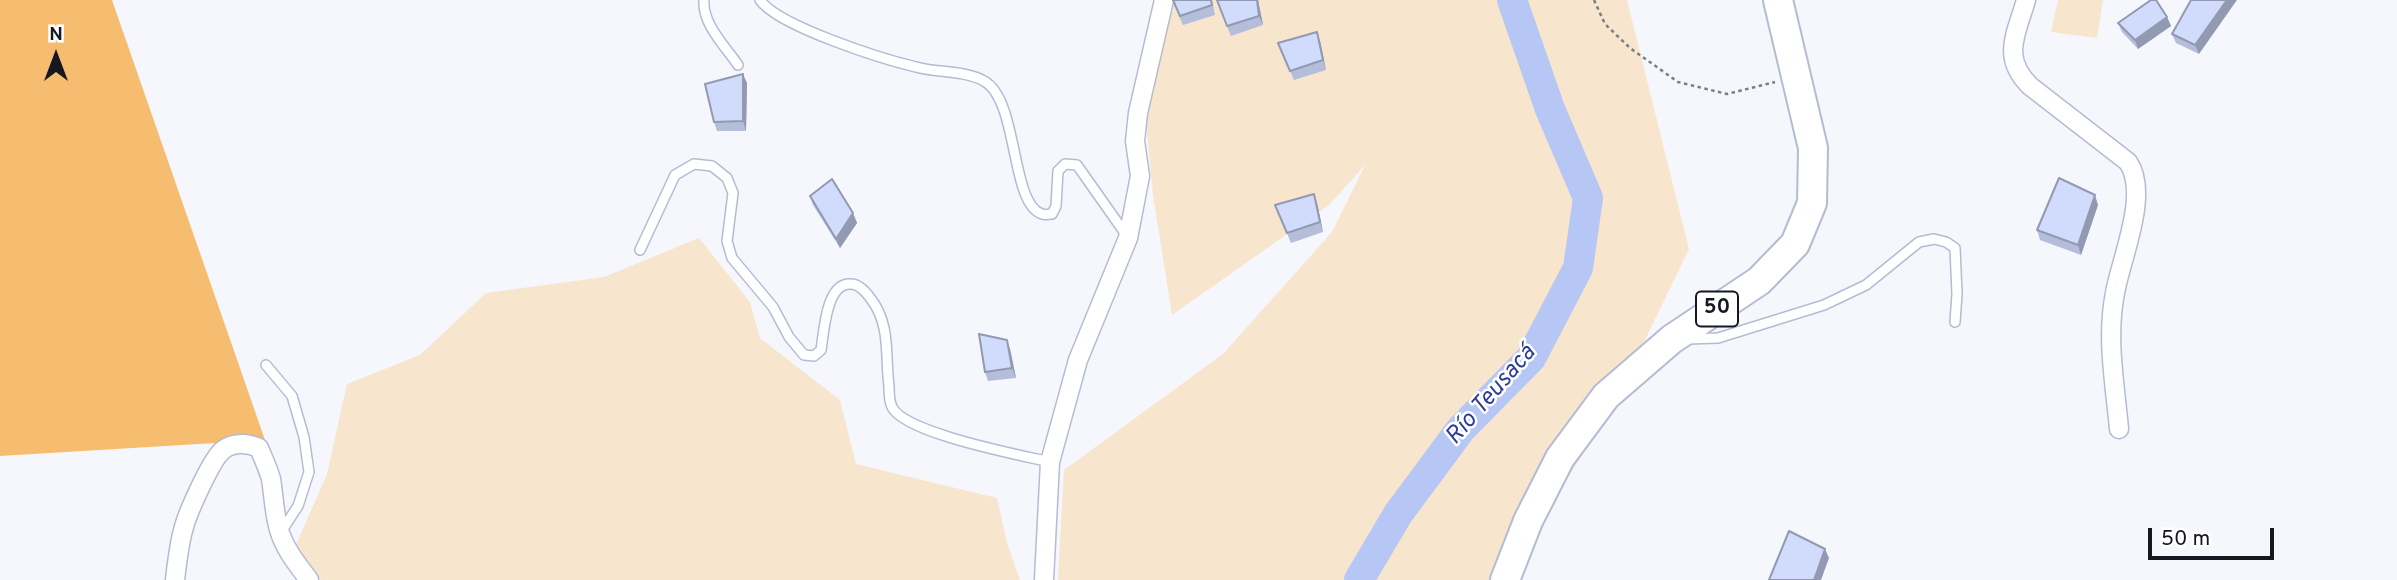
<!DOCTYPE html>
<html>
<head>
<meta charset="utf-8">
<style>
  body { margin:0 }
  #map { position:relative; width:2397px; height:580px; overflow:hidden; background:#f5f7fc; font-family:Overpass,sans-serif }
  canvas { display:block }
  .north { position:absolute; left:21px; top:21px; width:70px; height:70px; -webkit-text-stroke:5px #fff; paint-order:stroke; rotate:0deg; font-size:19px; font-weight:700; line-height:28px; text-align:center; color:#151820 }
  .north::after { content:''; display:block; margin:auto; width:24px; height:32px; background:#151820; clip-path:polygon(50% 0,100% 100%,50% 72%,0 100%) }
  .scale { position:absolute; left:2148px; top:528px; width:126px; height:32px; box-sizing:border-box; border:4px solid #151820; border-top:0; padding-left:9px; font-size:21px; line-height:24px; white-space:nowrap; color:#151820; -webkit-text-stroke:5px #fff; paint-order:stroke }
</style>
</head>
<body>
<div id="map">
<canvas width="2397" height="580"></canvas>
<div class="north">N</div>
<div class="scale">50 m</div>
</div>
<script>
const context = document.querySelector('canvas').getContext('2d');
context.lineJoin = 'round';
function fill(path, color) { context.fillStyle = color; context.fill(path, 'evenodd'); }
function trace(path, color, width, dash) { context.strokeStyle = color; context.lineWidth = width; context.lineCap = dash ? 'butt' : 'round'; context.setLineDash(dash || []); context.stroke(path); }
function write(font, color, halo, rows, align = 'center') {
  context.font = font + ' Overpass,sans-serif'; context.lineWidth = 5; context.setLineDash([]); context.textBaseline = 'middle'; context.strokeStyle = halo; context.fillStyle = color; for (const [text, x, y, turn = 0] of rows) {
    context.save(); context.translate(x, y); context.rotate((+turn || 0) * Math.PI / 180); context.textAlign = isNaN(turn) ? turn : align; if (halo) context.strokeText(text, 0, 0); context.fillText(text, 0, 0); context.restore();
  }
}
const green = new Path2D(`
  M1175 0H1627L1689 249 1613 406 1503 580H1058L1064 470 1223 354 1332 232 1365 165 1330 204 1172 315 1153 195 1143 90Z
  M2058 0H2103L2097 38 2051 32Z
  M699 238 750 302 760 338 840 400 856 464 997 498 1007 543 1020 580H321L291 556 327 474 347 384 420 355 486 293 604 277Z`);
const forest = new Path2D(`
  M0 0H112L265 440 0 456Z`);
const river = new Path2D(`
  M1359 580 1398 514 1461 429 1531 358 1578 268 1588 198 1550 109 1512 0`);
const path = new Path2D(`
  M1594 0 1605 24 1630 48 1678 82 1727 94 1775 82`);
const lane = new Path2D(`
  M704 0C702 24 725 46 738 65
  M760 0C778 26 882 59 916 67 937 73 964 70 984 81 1019 100 1010 204 1042 214 1045 215 1049 214 1052 214L1056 206 1058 171 1065 164 1077 165 1127 236
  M640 250 675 175 694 164 712 166 727 178 733 193 727 241 732 258 773 307 789 337 804 355 814 356 821 350C824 332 826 282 851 284 859 284 866 292 871 299 891 325 885 356 889 386 889 392 889 401 892 407 904 433 1020 455 1050 462
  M1687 339 1718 338 1824 305 1866 285 1919 242 1934 239 1946 242 1955 248 1957 294 1955 322
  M266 365 292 396 304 437 309 472 298 506 281 532`);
const street = new Path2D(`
  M2026 0C2016 35 2001 57 2030 86L2128 162C2150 194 2121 258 2115 293 2106 338 2115 384 2119 429
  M175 580C177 563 179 543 184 527 188 512 212 458 223 450 233 442 248 443 259 448 263 458 268 468 271 479 274 497 274 515 280 533 286 551 298 565 309 580
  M1044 580 1050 462 1078 360 1128 238 1140 176 1135 141 1138 113 1164 0`);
const primary = new Path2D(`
  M1505 580 1528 521 1560 458 1606 396 1672 339 1759 281 1795 244 1812 203 1813 148 1778 0`);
const wall = new Path2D(`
  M1172 0H1212L1215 15 1183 25Z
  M1216 0H1258L1263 25 1231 36Z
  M2191 0 2199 54 2176 43 2172 34Z
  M2167 17 2171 26 2138 49 2122 32 2118 23Z
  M1320 41 1326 70 1294 80 1282 52Z
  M747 83 746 131H717L714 122Z
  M810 196 853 213 857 223 840 248 813 205Z
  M1317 203 1323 232 1291 243 1279 214Z
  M2098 205 2081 255 2040 240 2037 230Z
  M1010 349 1016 378 988 381 985 372Z`);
const shadedWall = new Path2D(`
  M1257 0H1258L1263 25 1259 16Z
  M2227 0H2237L2199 54 2195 45Z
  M2167 17 2171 26 2138 49 2135 40Z
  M1317 32 1320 41 1326 70 1323 60Z
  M743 74 747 83 746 131 743 121Z
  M1314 194 1317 203 1323 232 1320 222Z
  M2095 195 2098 205 2081 255 2078 245Z
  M853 213 857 223 840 248 836 239Z
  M1007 340 1010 349 1016 378 1012 368Z
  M1825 549 1829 558 1821 580H1814Z`);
const building = new Path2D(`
  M1173 0H1211L1212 5 1180 16Z
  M1217 0H1257L1259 16 1227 26Z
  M2151 0H2156L2167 17 2135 40 2118 23Z
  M2191 0H2227L2195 45 2172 34Z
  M1317 32 1323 60 1290 71 1278 43Z
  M743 74V121L714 122 705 84Z
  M2059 178 2095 195 2078 245 2037 230Z
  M832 179 853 213 836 239 810 196Z
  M1314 194 1320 222 1287 233 1275 205Z
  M979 334 1007 340 1012 368 985 372Z
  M1789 531 1825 549 1814 580H1769Z`);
const shields = [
  [1717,309,42]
];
const shieldNames = [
  ["50",1717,309]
];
const waterNames = [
  ["Río Teusacá",1492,396,-49]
];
fill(green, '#f8e5cd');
fill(forest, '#f6bd70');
trace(river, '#b6c6f5', 30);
trace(lane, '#b4bcd4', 12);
trace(street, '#b4bcd4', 21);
trace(primary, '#b4bcd4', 32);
trace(path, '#7b7e84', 2.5, [3.5, 3.5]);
trace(lane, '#fff', 9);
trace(street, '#fff', 18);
trace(primary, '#fff', 28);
fill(wall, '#b4bdda');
fill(shadedWall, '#929ab1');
fill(building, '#d1dcfd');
trace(building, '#929ab1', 2);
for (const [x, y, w] of shields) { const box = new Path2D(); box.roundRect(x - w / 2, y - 17.5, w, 35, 5); context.fillStyle = '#fff'; context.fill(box); trace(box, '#151820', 2); }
write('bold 21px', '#151820', null, shieldNames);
write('italic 24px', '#2c3e96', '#fff', waterNames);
</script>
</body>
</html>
